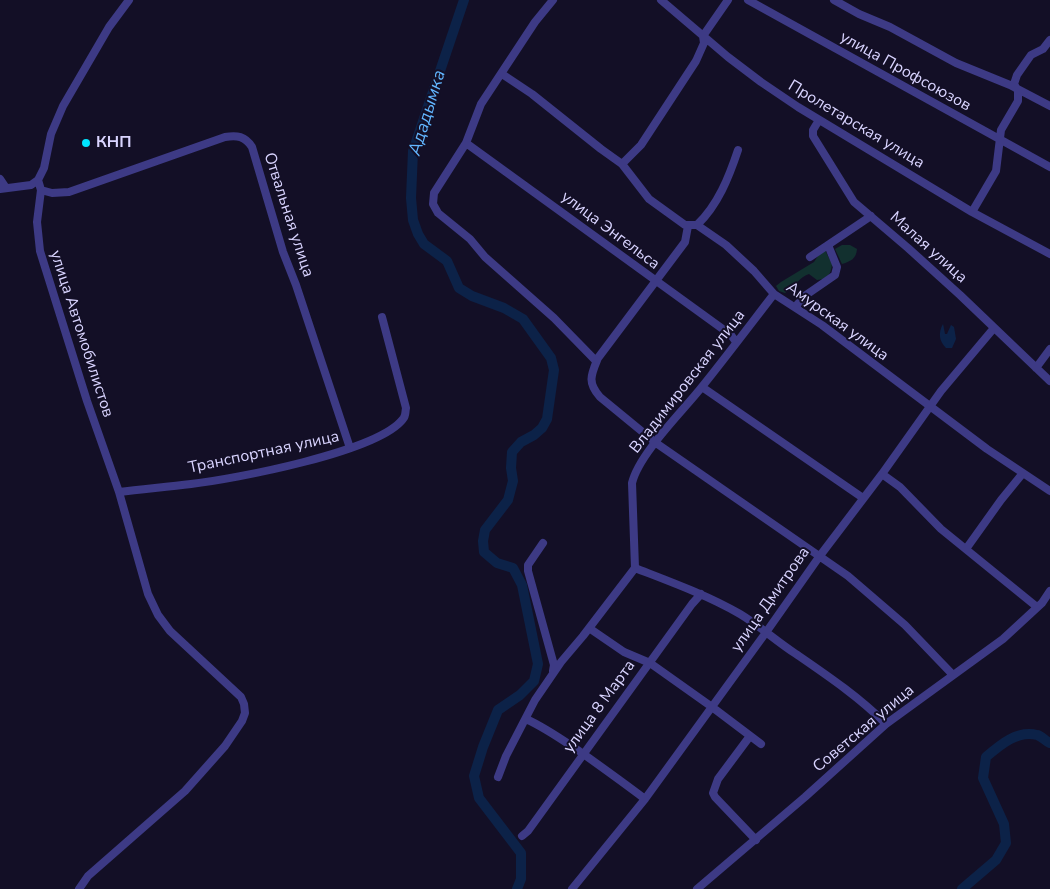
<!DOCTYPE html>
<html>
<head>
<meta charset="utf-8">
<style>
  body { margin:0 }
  canvas { display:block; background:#130f26 }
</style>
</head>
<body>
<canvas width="1050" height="889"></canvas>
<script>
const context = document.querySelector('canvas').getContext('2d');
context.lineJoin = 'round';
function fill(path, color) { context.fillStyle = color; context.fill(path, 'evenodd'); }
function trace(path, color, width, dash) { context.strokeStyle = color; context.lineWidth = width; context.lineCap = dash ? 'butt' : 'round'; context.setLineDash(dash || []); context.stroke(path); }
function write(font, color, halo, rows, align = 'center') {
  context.font = font + ' "Nunito Sans",sans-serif'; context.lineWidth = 4; context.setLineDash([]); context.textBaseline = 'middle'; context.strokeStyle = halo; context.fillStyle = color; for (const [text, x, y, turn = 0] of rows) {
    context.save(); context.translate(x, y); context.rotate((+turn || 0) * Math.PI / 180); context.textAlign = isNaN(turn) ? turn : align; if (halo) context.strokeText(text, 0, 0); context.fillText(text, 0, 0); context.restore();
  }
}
const green = new Path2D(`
  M842 245H850L857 249C856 259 851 261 842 264L835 249Z
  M825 250 832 264C831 275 827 279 817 280L809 274C799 277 794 288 785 293L779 291 776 286 781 282 814 262 820 253Z`);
const water = new Path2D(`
  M943 324 945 334H947L951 325 954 327 956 339 952 348H946C939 341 938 333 943 324Z`);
const river = new Path2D(`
  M464 0 413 151 411 198 413 220 418 234 424 244 447 261 459 288 472 296 504 308 523 319 551 358 554 370 547 419 542 428 534 435 521 442 512 452 511 468 513 481 508 500 485 530 483 541 484 552 497 563 513 568 522 585 538 664 534 681 520 695 498 710 483 747 474 776 479 798 521 853V879L517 889
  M962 889 996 860 1006 843 1004 824 983 778 986 757C1000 745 1017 730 1037 735 1042 736 1045 741 1050 743`);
const minor = new Path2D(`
  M553 0 535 22 481 104 466 143 434 193 433 204 438 213 470 239 485 257 554 318 596 361
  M661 0 728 57 761 82 798 107 972 212 1050 254
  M748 0 1050 167
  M834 0 859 14 890 27 956 63 1010 85 1050 106
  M502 74 532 94 601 149 622 164 649 199 685 225H697L726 245 754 271 774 294 822 325 987 449 1050 491
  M819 120 813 130V136L854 202 908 248 960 295 1050 381
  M466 143 731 335 736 342
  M622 164 641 145 696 61 704 43 703 36 728 0
  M0 179 6 188
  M38 180 41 190 37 222 40 251 87 401 119 492 148 594 158 615 170 631 241 697 244 704 245 713 242 721 225 746 185 791 88 876 79 889
  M0 189 31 185 38 180 44 168 51 134 63 106 109 27 129 0
  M41 190 52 193 69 192 225 137C237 135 245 136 252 147L283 252 296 285 350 448
  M972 212 996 171 1001 130 1018 101V91L1014 84 1017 75 1031 55 1043 49 1050 40
  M697 225C718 205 729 177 738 150
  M688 226 685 242 598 358C591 375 587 382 600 397L656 443 848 576 905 625 953 675
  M810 257 871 216
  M795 307 806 295 835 275 837 267 828 245
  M1036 368 1050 349
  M702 387 863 498
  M882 474 900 487 941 529 1037 607
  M119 492C143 489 167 487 191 484 234 479 378 452 403 419 406 416 405 413 406 408L382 317
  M543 543 528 565V571L554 665 553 671
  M966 549 1001 500 1023 473
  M635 568C671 582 707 595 740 614 760 626 776 641 796 654 828 676 859 697 886 724
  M589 628 624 652 650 663 712 707 761 744
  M526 719C546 728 564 741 582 753 603 768 624 783 645 799
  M750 736 718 779 713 793 715 797 756 840
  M498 777 506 756 535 700 561 662 583 636 635 568 632 483C639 454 681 413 701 388 726 357 750 325 774 294
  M522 836 528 831 692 604 701 594
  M572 889 645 799 767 631 819 557 882 474 941 391 994 328
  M697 889 805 797 886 724 1003 639 1042 603 1050 591`);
const markers = [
  [86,143,5,"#00e5ff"]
];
const streetNames = [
  ["улица Профсоюзов",905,72,29],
  ["Пролетарская улица",856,125,31],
  ["Отвальная улица",288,215,72],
  ["улица Энгельса",610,231,37],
  ["Малая улица",928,248,42],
  ["Амурская улица",837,322,36],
  ["улица Автомобилистов",81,334,72],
  ["Владимировская улица",688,382,-52],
  ["Транспортная улица",264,453,-12],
  ["улица Дмитрова",771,600,-55],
  ["улица 8 Марта",600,707,-54],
  ["Советская улица",864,729,-40]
];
const poiNames = [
  ["КНП",96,143]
];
const waterNames = [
  ["Ададымка",428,113,-73]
];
fill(green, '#12302f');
fill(water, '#0c2248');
trace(river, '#0c2248', 10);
trace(minor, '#3d3a85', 8);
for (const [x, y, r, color] of markers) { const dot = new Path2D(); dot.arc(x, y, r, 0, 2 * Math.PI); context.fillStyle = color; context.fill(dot); trace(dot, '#130f26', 2); }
write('16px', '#d9d4ff', '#130f26', streetNames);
write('bold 16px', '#d9d4ff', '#130f26', poiNames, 'left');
write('italic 18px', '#62b6ff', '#130f26', waterNames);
</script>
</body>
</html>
